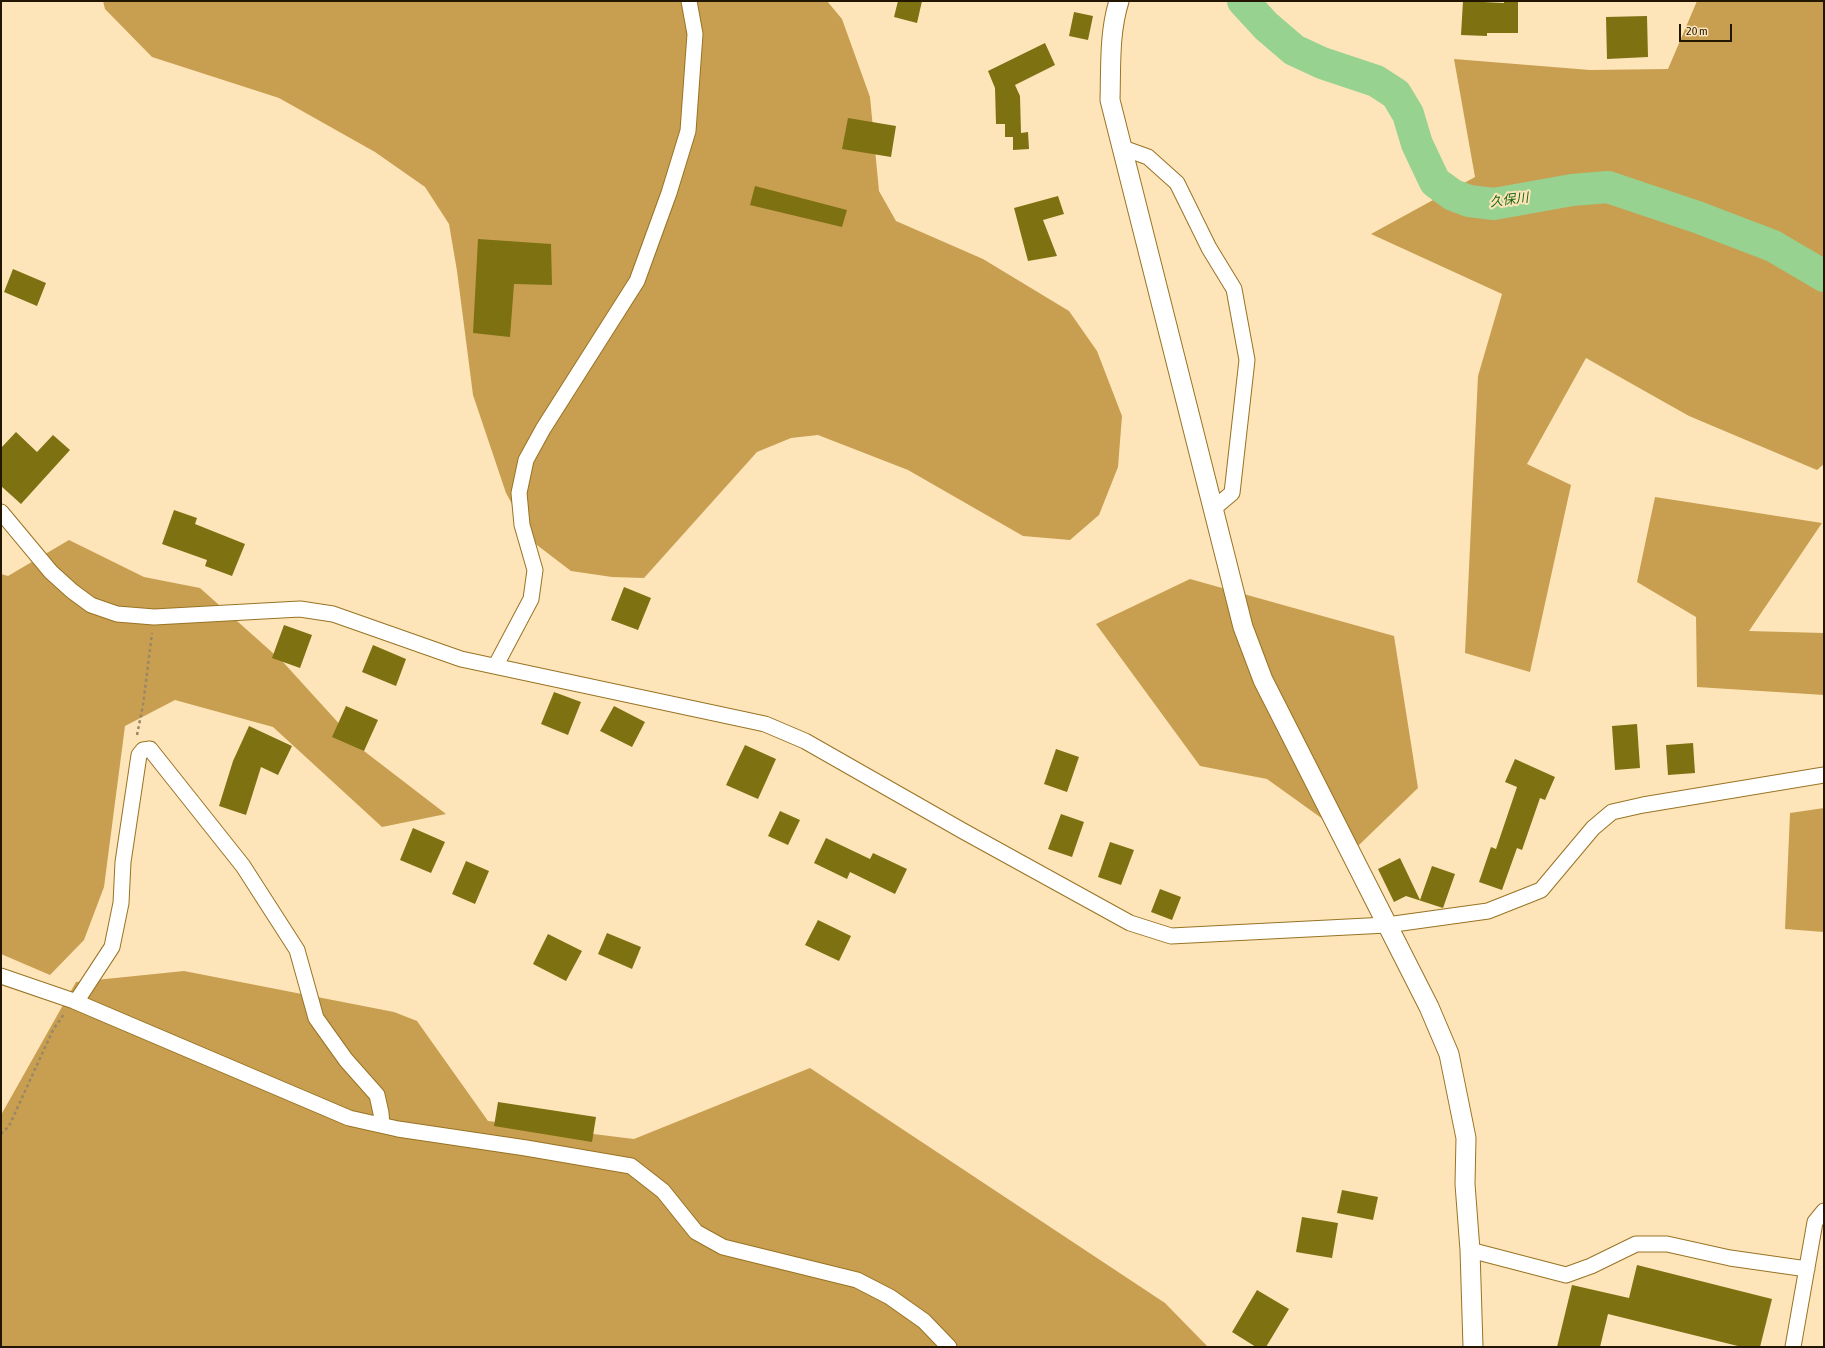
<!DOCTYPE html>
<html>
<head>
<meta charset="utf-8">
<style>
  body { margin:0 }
  #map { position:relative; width:1825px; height:1348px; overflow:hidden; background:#fee5b9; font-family:"Asap Condensed",sans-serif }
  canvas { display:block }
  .frame { position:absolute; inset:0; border:2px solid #221601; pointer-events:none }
  .scale { position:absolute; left:1679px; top:24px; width:53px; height:18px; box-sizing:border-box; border:2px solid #221601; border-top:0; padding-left:5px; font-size:12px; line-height:14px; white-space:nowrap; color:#221601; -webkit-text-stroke:3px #fee5b9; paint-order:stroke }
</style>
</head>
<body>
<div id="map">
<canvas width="1825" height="1348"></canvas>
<div class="frame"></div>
<div class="scale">20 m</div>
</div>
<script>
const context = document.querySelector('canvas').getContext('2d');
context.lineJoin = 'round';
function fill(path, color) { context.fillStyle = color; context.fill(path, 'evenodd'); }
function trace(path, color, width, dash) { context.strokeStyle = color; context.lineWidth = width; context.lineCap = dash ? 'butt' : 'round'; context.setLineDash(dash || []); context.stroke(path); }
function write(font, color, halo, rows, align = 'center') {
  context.font = font + ' "Asap Condensed","Noto Sans JP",sans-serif'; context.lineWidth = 4; context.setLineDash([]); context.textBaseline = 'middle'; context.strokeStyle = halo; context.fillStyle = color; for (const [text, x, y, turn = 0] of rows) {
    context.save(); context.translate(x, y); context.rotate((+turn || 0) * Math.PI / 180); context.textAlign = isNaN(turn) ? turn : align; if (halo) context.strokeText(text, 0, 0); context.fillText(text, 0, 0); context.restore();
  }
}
const forest = new Path2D(`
  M103 1H827L842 19 870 97 879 191 896 221 983 259 1069 311 1097 351 1122 416 1118 467 1099 515 1070 540 1023 536 908 470 818 435 791 438 757 452 644 578 612 577 571 571 533 542 506 493 473 395 457 271 449 224 425 187 375 152 279 98 152 57 105 9Z
  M1697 1H1824V464L1817 470 1689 416 1586 358 1527 464 1571 485 1530 672 1465 653 1478 376 1502 294 1371 234 1475 177 1454 59 1590 70 1668 69Z
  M1655 497 1822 523 1749 631 1824 633V695L1697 687 1696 617 1637 582Z
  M69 540 144 577 200 588 283 662 364 751 446 814 382 827 273 727 175 700 125 726 104 887 84 940 50 975 1 954V574L8 576Z
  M1190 579 1394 636 1418 788 1359 845 1267 779 1200 766 1096 624Z
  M1824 808V932L1785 929 1790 813Z
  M184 971 394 1012 417 1021 488 1121 634 1139 810 1068 1165 1303 1208 1347H1V1115L76 982Z`);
const river = new Path2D(`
  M1243 1 1266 26 1294 50 1322 63 1376 81 1396 94 1408 114 1417 144 1435 182 1453 195 1469 201 1494 204 1572 190 1608 187 1697 217 1773 246 1824 276`);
const building = new Path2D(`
  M898 1H922L917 23 894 17Z
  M1463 1 1504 3V1H1518V33H1487V36L1461 35Z
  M1074 12 1093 16 1088 40 1069 36Z
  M1647 16 1648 57 1607 59 1606 17Z
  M1045 43 1055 65 1015 85 1020 96 1021 133 1028 132 1029 149 1013 150V137H1005V124H996L995 88 988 71Z
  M848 118 896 126 891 157 842 149Z
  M755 186 847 210 842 227 750 205Z
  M1058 196 1064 214 1043 220 1057 256 1028 261 1014 208Z
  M478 239 551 244 552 285 514 284 510 337 473 333Z
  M13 269 46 283 37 306 4 292Z
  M16 432 37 452 53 435 70 450 21 504 1 486V448Z
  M174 510 197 518 195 524 245 544 232 576 205 566 207 560 162 544Z
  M624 587 651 598 638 630 611 620Z
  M284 625 312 635 300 668 272 658Z
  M373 645 406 659 396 686 362 672Z
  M554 692 581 702 568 735 541 724Z
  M346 706 378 720 364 751 332 737Z
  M614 706 645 722 632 747 600 731Z
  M1637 724 1640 768 1615 770 1612 726Z
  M249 726 292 746 278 775 261 767 246 815 219 806 233 761Z
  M1693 743 1695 773 1668 775 1666 745Z
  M745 745 776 759 758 799 726 785Z
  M1056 749 1079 757 1067 792 1044 784Z
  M1515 759 1555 777 1545 800 1540 798 1522 850 1517 848 1502 890 1479 882 1491 847 1496 849 1517 787 1505 782Z
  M780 811 800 820 788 845 768 836Z
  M1061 814 1084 822 1072 857 1048 849Z
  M413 828 445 842 431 873 400 860Z
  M826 838 870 859 873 853 907 869 895 894 850 872 847 879 814 863Z
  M1110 842 1134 850 1121 885 1098 877Z
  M1400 858 1420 900 1432 866 1455 874 1443 908 1406 896 1394 902 1378 869Z
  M466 861 489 871 475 904 452 894Z
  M1160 889 1181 897 1172 920 1151 912Z
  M818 920 851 936 839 961 805 945Z
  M607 933 641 947 632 969 598 954Z
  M548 934 582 951 566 981 533 964Z
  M498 1102 596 1117 592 1142 494 1126Z
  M1342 1190 1378 1197 1373 1220 1337 1213Z
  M1302 1217 1338 1223 1332 1258 1296 1252Z
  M1637 1265 1772 1299 1760 1347H1742L1608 1314 1600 1347H1557L1572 1285 1629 1298Z
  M1257 1290 1289 1309 1266 1347H1256L1232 1332Z`);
const path = new Path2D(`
  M137 735 143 705 152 633
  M1 1134 9 1126 53 1030 64 1014`);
const minor = new Path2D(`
  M1123 148 1148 157 1177 183 1209 248 1234 289 1247 360 1232 493 1213 509
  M1 512 51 572 72 591 91 605 117 614 154 617 300 609 333 614 461 659 765 724 805 741 963 831 1130 923 1171 936 1387 925 1488 911 1541 890 1593 828 1612 812 1643 805 1824 775
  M496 665 531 599 535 570 522 525 519 493 526 460 543 429 637 281 669 193 688 131 695 34 689 1
  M1 976 74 1001 349 1118 398 1129 526 1148 631 1166 663 1191 696 1232 723 1247 857 1280 890 1297 924 1321 949 1347
  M76 1002 112 947 121 903 123 862 139 755 143 750 150 749 243 866 297 950 316 1018 346 1060 377 1095 381 1113 382 1125
  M1470 1250 1566 1275 1591 1266 1636 1244H1667L1730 1258 1807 1269
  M1793 1347 1815 1222 1824 1211`);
const tertiary = new Path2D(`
  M1119 1C1109 33 1111 67 1110 100L1243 627 1263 680 1429 1007 1449 1054 1466 1138 1465 1184 1470 1250 1473 1347`);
const waterNames = [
  ["久保川",1509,200,-7]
];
fill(forest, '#c89f50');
trace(river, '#97d290', 32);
fill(building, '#7d7111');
trace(minor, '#997323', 17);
trace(tertiary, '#997323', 21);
trace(path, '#9a8766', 2.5, [3, 3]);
trace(minor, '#fff', 15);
trace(tertiary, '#fff', 19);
write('italic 13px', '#1a6711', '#fee5b9', waterNames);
</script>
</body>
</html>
